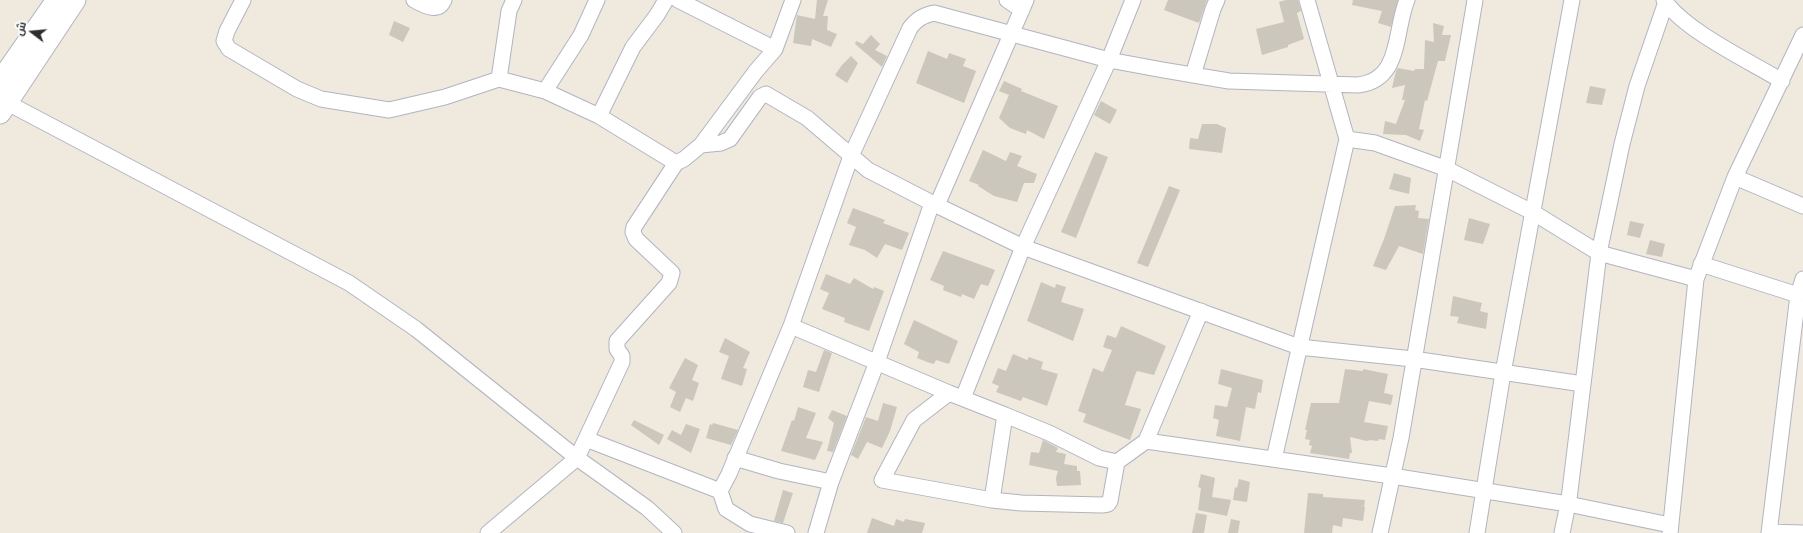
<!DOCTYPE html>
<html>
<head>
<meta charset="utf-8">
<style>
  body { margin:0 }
  #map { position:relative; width:1803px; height:533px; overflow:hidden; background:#efe9de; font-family:Arial,Cairo,sans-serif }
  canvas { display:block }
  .north { position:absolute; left:12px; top:12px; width:40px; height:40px; -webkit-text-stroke:3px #fff; paint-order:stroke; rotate:286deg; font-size:11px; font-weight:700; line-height:16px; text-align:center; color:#2d2d2d }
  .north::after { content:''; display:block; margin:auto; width:14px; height:18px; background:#2d2d2d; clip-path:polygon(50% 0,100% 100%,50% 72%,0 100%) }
</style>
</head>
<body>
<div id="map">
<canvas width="1803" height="533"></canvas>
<div class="north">ش</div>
</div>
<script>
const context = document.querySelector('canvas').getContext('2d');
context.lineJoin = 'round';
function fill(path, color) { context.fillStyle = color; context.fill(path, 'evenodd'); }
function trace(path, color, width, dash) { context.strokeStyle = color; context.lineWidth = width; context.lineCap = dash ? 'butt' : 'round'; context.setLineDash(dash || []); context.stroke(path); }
const building = new Path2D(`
  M817 0H828L823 16H828L827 30 837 34 831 47 812 39 811 46 793 43 797 15 815 19Z
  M1168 0H1207L1199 23 1164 10Z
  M1286 0H1298L1301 11 1297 13 1304 39 1288 45V47L1262 55 1256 29 1284 22 1279 2Z
  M1353 0H1398L1391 27 1378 23 1382 11 1352 5Z
  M394 21 410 28 403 42 389 35Z
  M1433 23 1444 26 1442 35H1451L1445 61H1438L1427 101 1425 100 1419 129 1424 130 1420 141 1406 135 1383 134 1385 121 1396 124 1405 100H1402L1405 85 1392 88 1396 71 1398 68 1414 71 1415 69H1424L1425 40 1434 42Z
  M871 35 880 44 875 50 887 56 882 67 855 44 856 41 863 44Z
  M928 51 947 59 949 53 966 59 963 66 976 71 964 103 916 83Z
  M851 56 858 63 847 83 835 75 842 65Z
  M1004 81 1022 89 1021 91 1058 106 1044 139 1027 130 1026 134 1010 128 999 118 1009 95 999 91Z
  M1590 86 1606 89 1602 105 1586 103Z
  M1101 101 1117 110 1110 124 1094 115Z
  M1202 124H1217L1226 128 1222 153 1189 149 1190 138 1198 139Z
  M983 150 1006 161 1010 152 1022 156 1017 166 1037 174 1034 183H1024L1017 202 994 196 978 186 979 185 969 181Z
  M1095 152 1108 157 1076 238 1061 232Z
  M1394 173 1411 178 1409 194 1389 189Z
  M1169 186 1180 190 1148 267 1137 263Z
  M1416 205 1415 210 1419 211 1418 218 1429 219 1423 254 1399 246 1386 270 1373 266 1384 239 1395 206Z
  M853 208 885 220 883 223 909 233 902 250 885 244 877 258 865 250 849 245 856 227 847 223Z
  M1469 218 1490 224 1483 244 1464 240Z
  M1630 221 1644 224 1640 238 1627 235Z
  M1650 240 1665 244 1662 257 1646 254Z
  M943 251 995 270 988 286 981 284 974 299 962 294 961 297 943 290 944 286 930 280Z
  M826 274 850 284 854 278 873 289 874 287 884 291 869 331 844 322 845 318 822 309 829 293 820 289Z
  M1041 282 1055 288 1056 284 1066 287 1061 302 1084 309 1073 341 1027 321Z
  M1453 296 1482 303 1480 311 1488 313 1486 329 1457 323 1459 317 1450 316Z
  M914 320 958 341 949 364 936 360 934 364 930 363 917 358 919 352 904 344Z
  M1121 326 1166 346 1154 375 1137 371 1135 375 1125 405 1141 409 1130 440 1083 422 1086 414 1078 411 1093 368 1103 372 1112 350 1103 347 1107 335 1116 338Z
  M725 338 750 352 743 368 747 369 742 386 721 379 729 356 719 352Z
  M824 350 832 353 819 392 803 387 808 370 816 372Z
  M1013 354 1027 360 1029 357 1043 362 1041 369 1058 374 1047 406 1023 397 1021 401 996 392 999 386 992 383 998 368 1006 371Z
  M685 358 698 365 692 380 699 383 693 401 686 398 680 412 670 407 676 392 669 388Z
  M1221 369 1263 380 1261 393 1258 392 1255 409 1246 407 1240 441 1216 436 1219 420 1213 418 1215 405 1227 407 1232 388 1218 384Z
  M1345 369 1363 371V369L1388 374 1384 393 1393 395 1391 405 1369 401 1364 422 1388 426 1385 440 1379 439 1378 441 1370 440 1367 441 1350 437 1352 453H1350L1349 459 1310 453 1312 446 1309 445 1310 440 1305 439 1307 430H1305L1311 403H1339Z
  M883 403 897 407 890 431 882 448 867 442 858 459 851 455 866 417 878 421Z
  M798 407 816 413 806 438 823 442 815 460 781 451 792 420 794 421Z
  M832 410 847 416 833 452 827 451 834 423 828 418Z
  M634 420 664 435 659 445 631 425Z
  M713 423 738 430 731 445 706 438 710 424 712 425Z
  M686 424 700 429 691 453 667 439 672 430 681 435Z
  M1043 440 1058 448 1056 452 1066 454 1064 464 1077 466V471H1080L1081 485 1057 486 1056 478 1058 471 1029 465 1031 452 1039 453Z
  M1201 474 1215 478 1212 497 1231 500 1227 516 1198 510 1201 488 1198 487Z
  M1239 479 1250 482 1247 502 1233 500 1235 487 1237 488Z
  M783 490 793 493 783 523 774 521Z
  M1308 493 1323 494V497L1365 500 1364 507H1365L1363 521 1343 518 1342 527 1333 525 1332 533H1304Z
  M1196 513 1207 515 1204 533H1192Z
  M872 518 894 526 896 519 904 522 905 519 925 523 922 533H867Z
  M1231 519 1240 521 1238 533H1228Z`);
const street = new Path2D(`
  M243 0 227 31 224 41 229 49 297 89 321 99 389 110 445 97 499 79 545 91 599 116 676 163 684 159 701 145 756 71 775 49 793 0
  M414 0C424 5 438 14 444 0
  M678 0 775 49
  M1007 0 1022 10
  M1664 0C1685 31 1749 61 1782 81
  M1193 75 1213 9 1217 0
  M499 79 509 11 514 0
  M545 91 581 35 597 0
  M0 99 349 283 416 329 577 458 647 508 674 533
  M599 116 633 47 657 15 666 0
  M1347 139 1375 143 1447 169 1534 213 1599 253 1696 279
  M701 145 721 143 730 139 760 97 766 94 807 118 868 170 932 203 1023 247 1299 347 1413 359 1583 384
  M1735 177 1803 206
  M937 205 1026 0
  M1701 264 1798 295
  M791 326 949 393 1005 415 992 500
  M949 393 914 420 882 480 992 500 1021 503 1102 505 1108 504 1110 501 1117 462
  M963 398 1023 247 1109 60 1133 0
  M1005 415 1049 433 1099 458 1117 462 1146 441 1201 311
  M586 439 720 491
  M1146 441 1392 476 1568 504 1670 525
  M735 458 779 471 831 482
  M1274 459 1347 139 1307 0
  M1769 532 1803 533
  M488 533 577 458 622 362V356L617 349V341L669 283 672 273 636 239 633 232 634 227 676 163
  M787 533 750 524 726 509 720 491 729 474 791 326 851 156 910 28C917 19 922 16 934 13L1109 60 1163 70 1229 81 1358 85C1402 80 1394 31 1407 0
  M816 533 831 482 877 362 932 203
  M1380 533 1401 438 1475 0
  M1477 533 1503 373 1572 0
  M1562 533 1569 499 1599 253 1622 144 1637 86 1666 2
  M1670 533 1696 279 1735 177 1803 35
  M1769 533 1798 295 1803 279`);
const secondary = new Path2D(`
  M0 82 57 0
  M0 113 75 0`);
fill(building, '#cbc7bc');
trace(street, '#b2b4c1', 17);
trace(secondary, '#b2b4c1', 23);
trace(street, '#fff', 15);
trace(secondary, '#fff', 21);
</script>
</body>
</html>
